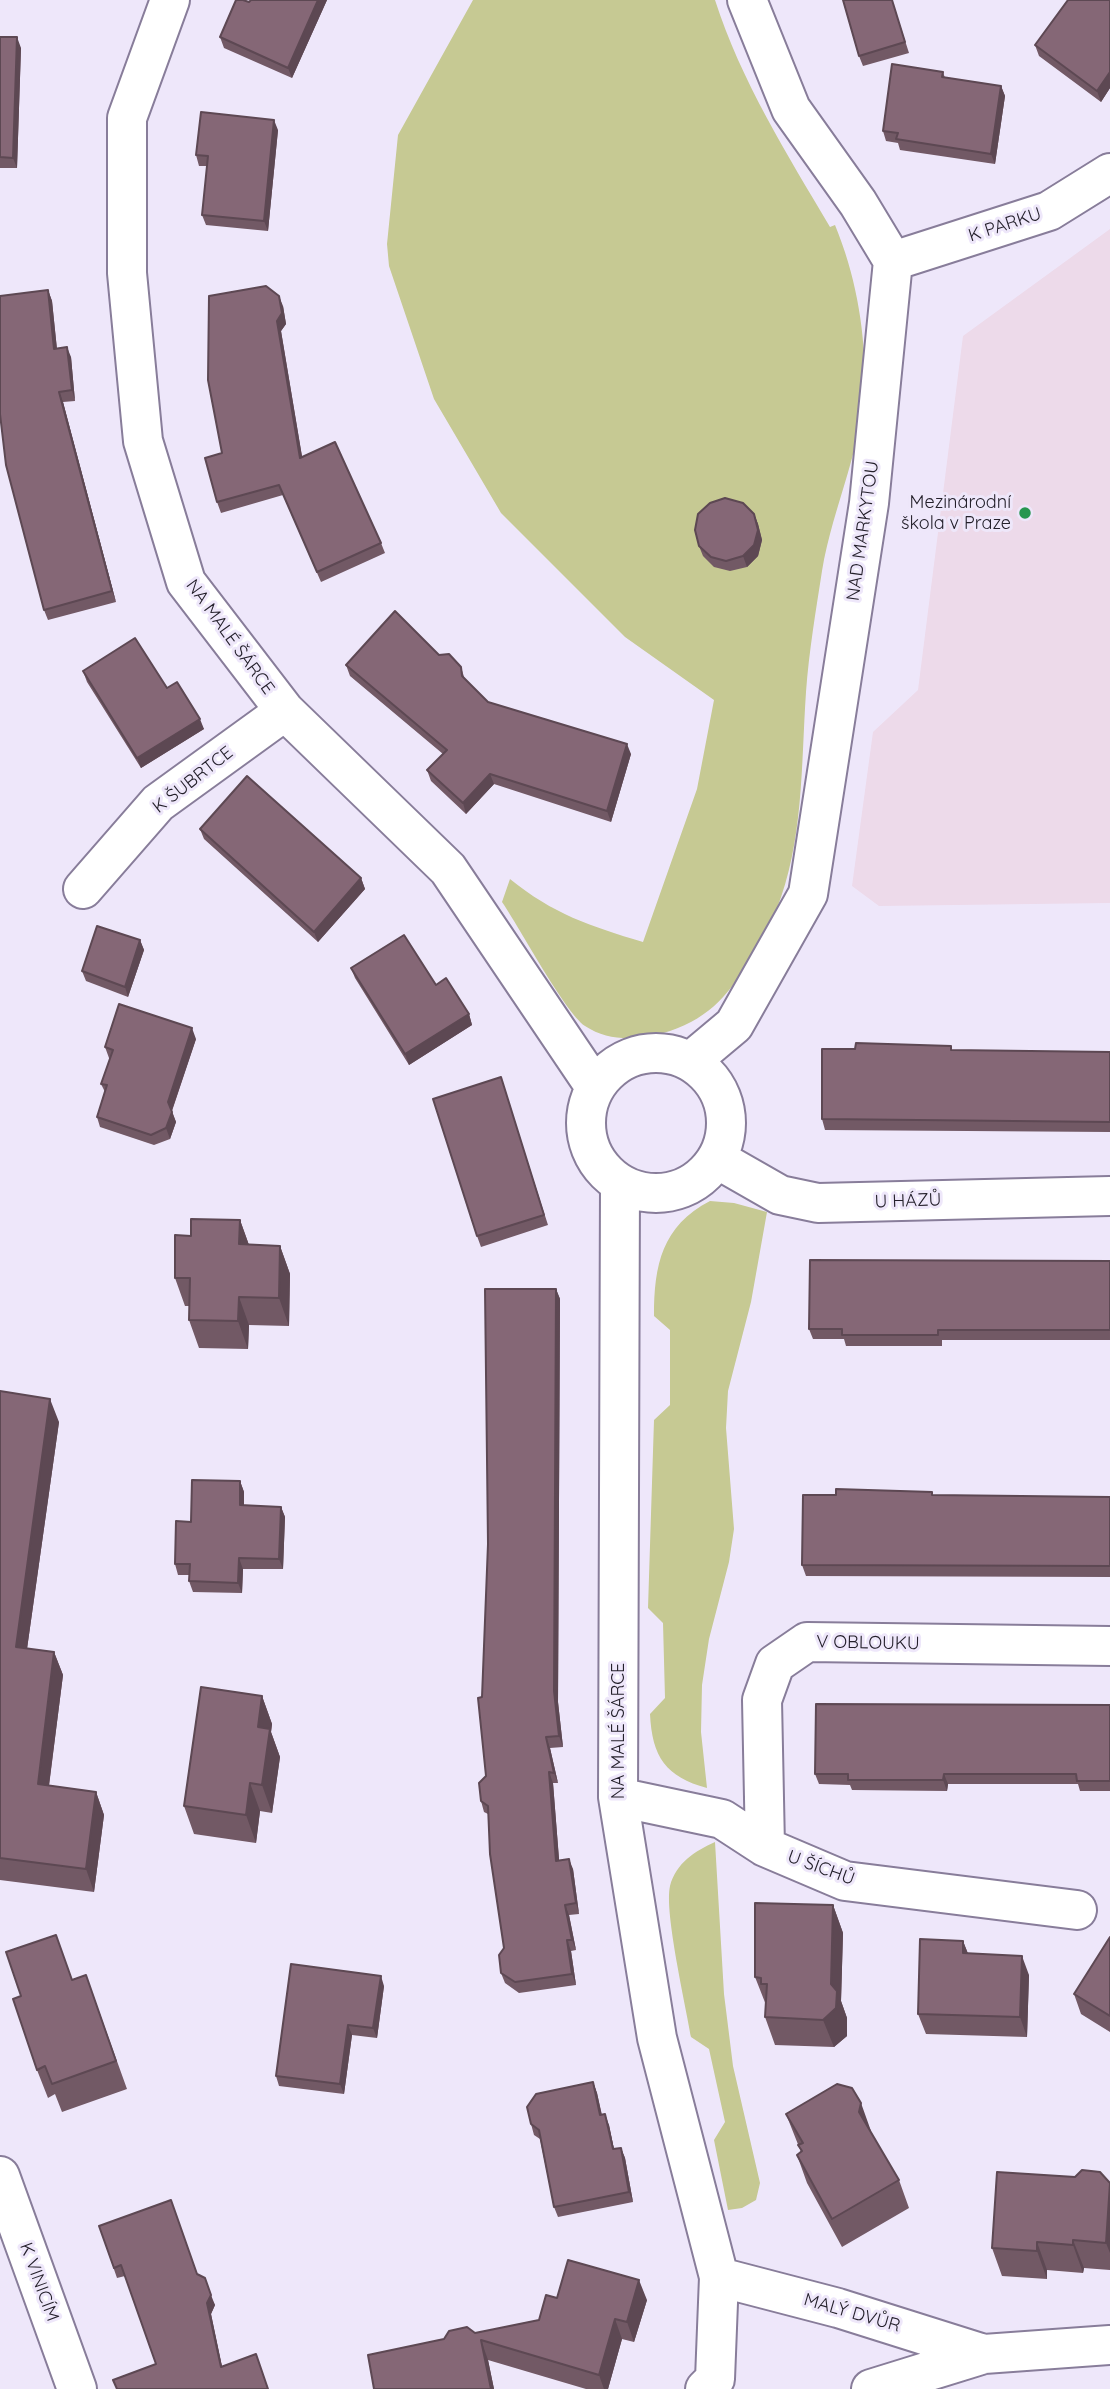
<!DOCTYPE html>
<html>
<head>
<meta charset="utf-8">
<style>
  body { margin:0 }
  canvas { display:block; background:#eee7fa }
</style>
</head>
<body>
<canvas width="1110" height="2389"></canvas>
<script>
const context = document.querySelector('canvas').getContext('2d');
context.lineJoin = 'round';
function fill(path, color) { context.fillStyle = color; context.fill(path, 'evenodd'); }
function trace(path, color, width, dash) { context.strokeStyle = color; context.lineWidth = width; context.lineCap = dash ? 'butt' : 'round'; context.setLineDash(dash || []); context.stroke(path); }
function write(font, color, halo, rows, align = 'center') {
  context.font = font + ' Quicksand,sans-serif'; context.lineWidth = 6; context.setLineDash([]); context.textBaseline = 'middle'; context.strokeStyle = halo; context.fillStyle = color; for (const [text, x, y, turn = 0] of rows) {
    context.save(); context.translate(x, y); context.rotate((+turn || 0) * Math.PI / 180); context.textAlign = isNaN(turn) ? turn : align; if (halo) context.strokeText(text, 0, 0); context.fillText(text, 0, 0); context.restore();
  }
}
const education = new Path2D(`
  M1110 229V903L879 906 852 886 873 732 918 690 963 336Z`);
const green = new Path2D(`
  M473 0H715C741 81 787 154 830 227L835 225C855 274 864 323 865 376 865 443 833 505 822 571 816 610 809 651 806 692 801 765 804 841 776 911 770 926 760 940 752 954 732 992 711 1017 670 1031 641 1040 611 1043 585 1026 564 1011 520 928 502 902L510 879C553 914 590 926 643 942L697 789 714 700 625 637 501 513 434 399 389 266 387 244 398 135Z
  M710 1201 734 1203 767 1212 751 1302 728 1391 726 1428 734 1529 729 1562 709 1639 702 1685 701 1732 707 1788C666 1777 652 1757 650 1714L665 1698 663 1623 648 1608 654 1420 670 1405V1330L654 1316C654 1265 662 1226 710 1201Z
  M715 1842 724 1994 733 2066 760 2183 756 2200 742 2208 728 2210 714 2140 725 2122 709 2049 691 2037C686 2006 664 1912 670 1886 676 1863 695 1851 715 1842Z`);
const minor = new Path2D(`
  M170 0 127 118V273L143 441 186 582 285 711 448 869 595 1087
  M893 261 1049 211 1110 173
  M83 889 158 803 285 711
  M586 1123a70 70 0 1 1 140 0a70 70 0 1 1-140 0Z
  M691 1061 734 1025 808 894 869 503 893 261 858 203 791 109 747 0
  M717 1159 780 1195 818 1203 1110 1196
  M620 1184 618 1797 657 2038 719 2277 715 2379 705 2389
  M618 1797 722 1819 765 1847 845 1881 1077 1910
  M765 1847 762 1700 775 1664 807 1642 1110 1646
  M0 2176 77 2389
  M719 2277 838 2308 984 2354
  M871 2389 984 2354 1110 2345`);
const wall = new Path2D(`
  M251 0H327L292 78 224 48 220 37Z
  M892 0 909 53 863 66 859 56Z
  M1110 0V88L1101 102 1039 56 1035 45Z
  M0 37 21 48 17 168H0Z
  M943 72 945 78 1001 86 1005 96 995 164 900 150 898 143 886 141 883 131Z
  M278 130 268 231 206 225 202 215 207 166H199L196 155Z
  M48 290 52 301 57 349 71 357 75 401 63 402 116 602 48 620 44 610Z
  M283 306 286 324 281 331 302 457 381 543 385 553 321 582 283 495 221 513 217 502 222 453Z
  M754 514 758 524 762 540 758 556 747 567 730 571 714 567 703 556 699 546Z
  M439 655 461 667 465 680 488 702 631 754 611 822 494 784 466 814 431 781 427 770 443 754 350 676 346 665Z
  M83 671 167 688 204 729 141 768 87 682Z
  M200 829 361 878 365 889 318 942 204 839Z
  M140 940 144 950 128 997 86 981 82 971Z
  M351 968 436 985 469 1014 472 1025 409 1065 355 978Z
  M196 1039 172 1111 176 1122 170 1139 154 1145 100 1127 97 1117 105 1092 101 1084 110 1058H109L105 1047Z
  M953 1051 1110 1052V1132L825 1130 822 1119Z
  M504 1088 548 1225 481 1247 477 1236Z
  M240 1220 249 1245 280 1246 290 1274 289 1326 249 1325 248 1349 199 1348 189 1320V1306H185L175 1278 191 1236Z
  M1110 1261V1340H942V1346H846L844 1339H813L809 1329Z
  M556 1289 560 1299 558 1702 563 1747 550 1748 558 1783H553L559 1860 573 1869 579 1914 569 1915 576 1950 571 1951 576 1985 519 1993 505 1983 501 1973 504 1948 488 1814 484 1812 481 1801 486 1776 482 1697Z
  M0 1391 59 1422 27 1649 54 1652 63 1675 49 1786 96 1792 104 1815 94 1892 0 1880Z
  M240 1481 244 1492V1505L281 1507 285 1517 283 1569H243L242 1593 193 1592 189 1581 190 1575H178L175 1564 191 1522Z
  M836 1495 1110 1497V1577L806 1576 802 1565Z
  M262 1696 272 1724 271 1732 280 1757 272 1813 260 1811 256 1843 194 1834 184 1806Z
  M1110 1705V1791H1080L1078 1784H948L947 1791 852 1790 850 1785 819 1784 815 1774Z
  M833 1905 843 1933 841 2001 847 2018V2036L834 2047 775 2045 765 2017 766 2005 755 1977Z
  M1110 1937V2032L1081 2014 1074 1994Z
  M963 1941 968 1954 1029 1975 1027 2037 926 2034 918 2014Z
  M86 1975 127 2089 62 2112 55 2094 48 2098 37 2070 72 1980Z
  M384 1986 377 2038 352 2035 344 2094 279 2086 276 2076Z
  M593 2082 597 2093 602 2115 609 2125 614 2149 621 2148 625 2158 633 2202 558 2217 554 2207 540 2139 534 2135 531 2124Z
  M786 2114 871 2131V2132L899 2180 909 2208 842 2247 807 2183 797 2155 801 2152Z
  M1110 2183V2270L1084 2268 1083 2273 1047 2270V2279L1002 2276 992 2248Z
  M99 2226 197 2274 215 2305 211 2314 222 2366 268 2389 156 2364 125 2276 117 2278Z
  M557 2298 647 2300 634 2342 622 2339 608 2389H586L488 2360 494 2389H374L475 2333 539 2320Z`);
const shadedWall = new Path2D(`
  M318 0H327L292 78 288 68Z
  M17 37 21 48 17 168 13 158Z
  M1110 72V88L1101 102 1097 91Z
  M1001 86 1005 96 995 164 991 154Z
  M274 120 278 130 268 231 264 221Z
  M48 290 52 301 58 360 54 349Z
  M279 296 283 306 286 324 281 331 304 468 300 458 277 321Z
  M67 347 71 357 75 401 72 390Z
  M59 392 63 402 116 602 112 591Z
  M754 514 758 524 762 540 758 556 747 567 743 556Z
  M200 719 204 729 141 768 137 758Z
  M627 744 631 754 611 822 607 811Z
  M490 774 494 784 466 814 463 803Z
  M361 878 365 889 318 942 314 932Z
  M140 940 144 950 128 997 125 987Z
  M469 1014 472 1025 409 1065 405 1054Z
  M192 1028 196 1039 171 1113 168 1102Z
  M172 1112 176 1122 170 1139 166 1128Z
  M240 1220 250 1248 239 1244Z
  M280 1246 290 1274 289 1326 279 1298Z
  M556 1289 560 1299 558 1702 563 1747 559 1736 554 1691Z
  M239 1297 249 1325 248 1349 238 1321Z
  M50 1399 59 1422 24 1670 16 1647Z
  M240 1481 244 1492V1516L240 1505Z
  M281 1507 285 1517 283 1569 279 1559Z
  M239 1558 243 1569 242 1593 238 1583Z
  M54 1652 63 1675 46 1808 38 1784Z
  M262 1696 272 1724 271 1732 280 1757 272 1813 262 1785 258 1727Z
  M546 1737 550 1748 558 1783 554 1773Z
  M549 1772 553 1783 560 1871 556 1861Z
  M944 1774 948 1784 947 1791 943 1780Z
  M250 1783 260 1811 256 1843 246 1815Z
  M96 1792 104 1815 94 1892 86 1869Z
  M569 1859 573 1869 579 1914 576 1903Z
  M565 1905 569 1915 576 1950 572 1940Z
  M833 1905 843 1933 841 2001 847 2018V2036L834 2047 823 2020 831 1984Z
  M567 1940 571 1951 576 1985 572 1974Z
  M963 1941 971 1961 963 1953Z
  M1022 1956 1029 1975 1027 2037 1020 2017Z
  M381 1976 384 1986 377 2038 373 2028Z
  M348 2025 352 2035 344 2094 340 2084Z
  M593 2082 597 2093 604 2126 600 2115Z
  M861 2103 871 2131 869 2140 859 2112Z
  M605 2114 609 2125 616 2159 613 2149Z
  M621 2148 625 2158 633 2202 629 2192Z
  M1110 2193V2253L1106 2243Z
  M1073 2240 1084 2268 1083 2273 1073 2245Z
  M1037 2242 1047 2270V2279L1037 2251Z
  M639 2280 647 2300 634 2342 627 2322Z
  M211 2295 215 2305 211 2314 224 2377 221 2367 207 2303Z
  M615 2319 622 2339 608 2389H604L599 2375Z
  M481 2340 488 2360 494 2389H491Z`);
const building = new Path2D(`
  M236 0H243L249 2 251 0H318L288 68 220 37Z
  M843 0H892L905 42 859 56Z
  M1068 0H1110V72L1097 91 1035 45Z
  M0 37H17L13 158 0 157Z
  M892 64 943 72 942 77 1001 86 991 154 896 139 898 133 883 131Z
  M201 112 274 120 264 221 202 215 208 156 196 155Z
  M266 286 279 296 282 313 277 321 300 458 335 442 381 543 317 572 279 485 217 502 205 458 222 453 208 380 209 296Z
  M48 290 54 349 67 347 72 390 59 392 112 591 44 610 6 465 0 414V296Z
  M725 498 743 503 754 514 758 530 754 545 743 556 726 561 711 557 699 546 695 530 698 514 710 503Z
  M395 611 439 655 449 654 461 667 462 676 488 702 627 744 607 811 490 774 463 803 427 770 447 750 346 665Z
  M135 638 167 688 177 682 200 719 137 758 83 671Z
  M247 776 361 878 314 932 200 829Z
  M97 926 140 940 125 987 82 971Z
  M404 935 436 985 446 978 469 1014 405 1054 351 968Z
  M119 1004 192 1028 168 1102 172 1112 166 1128 151 1135 97 1117 107 1085 101 1084 113 1050 105 1047Z
  M856 1043 951 1046V1050L1110 1052V1122L822 1119V1049H855Z
  M501 1077 544 1215 477 1236 433 1099Z
  M191 1219 240 1220 239 1244 280 1246 279 1298 239 1297 238 1321 189 1320 190 1278H175V1235L191 1236Z
  M810 1260 1110 1261V1330H938V1335H842V1329H809Z
  M485 1289H556L554 1691 559 1736 546 1737 554 1773 549 1772 556 1861 569 1859 576 1903 565 1905 572 1940H567L572 1974 515 1982 501 1973 499 1955 504 1948 490 1854 488 1806 481 1801 479 1783 486 1776 478 1698 482 1697 488 1544Z
  M0 1391 50 1399 16 1647 54 1652 38 1784 96 1792 86 1869 0 1858Z
  M192 1480 240 1481V1505L281 1507 279 1559 239 1558 238 1583 189 1581 190 1564H175L176 1521 191 1522Z
  M836 1489 932 1492V1495L1110 1497V1566L802 1565 803 1495H836Z
  M201 1687 262 1696 258 1727 270 1729 262 1785 250 1783 246 1815 184 1806Z
  M816 1704 1110 1705V1781H1077L1076 1774H944L943 1780H848V1774H815Z
  M755 1903 833 1905 831 1984 837 1991 836 2008 823 2020 765 2017 767 1984H761V1978L755 1977Z
  M56 1935 72 1980 86 1975 116 2061 52 2084 45 2066 37 2070 13 1999 21 1996 6 1952Z
  M1110 1937V2016L1074 1994Z
  M920 1939 963 1941V1953L1022 1956 1020 2017 918 2014Z
  M291 1964 381 1976 373 2028 348 2025 340 2084 276 2076Z
  M593 2082 600 2115 605 2114 613 2149 621 2148 629 2192 554 2207 539 2130 531 2124 527 2107 536 2094Z
  M837 2084 852 2088 861 2103 859 2112 899 2180 832 2219 797 2155 802 2151 798 2145 803 2143 786 2114Z
  M1082 2170 1100 2172 1110 2183 1106 2243 1073 2240V2245L1037 2242V2251L992 2248 997 2172 1075 2177Z
  M171 2200 197 2274 205 2278 211 2295 207 2303 221 2367 256 2354 268 2389H117L113 2380 156 2364 121 2265 114 2268 99 2226Z
  M568 2260 639 2280 627 2322 615 2319 599 2375 481 2340 491 2389H374L368 2355 444 2339 449 2331 467 2327 475 2333 539 2320 546 2295 557 2298Z`);
const markers = [
  [1025,513,7,"#27964f"]
];
const streetNames = [
  ["K PARKU",1005,225,-18],
  ["NAD MARKYTOU",863,531,-82],
  ["NA MALÉ ŠÁRCE",230,637,54],
  ["K ŠUBRTCE",193,780,-38],
  ["U HÁZŮ",908,1201,-2],
  ["V OBLOUKU",868,1643,1],
  ["NA MALÉ ŠÁRCE",619,1731,-90],
  ["U ŠÍCHŮ",821,1868,20],
  ["K VINICÍM",39,2282,70],
  ["MALÝ DVŮR",852,2313,16]
];
const poiNames = [
  ["Mezinárodní",1011,503],
  ["škola v Praze",1011,524]
];
fill(education, '#eddaea');
fill(green, '#c6c993');
trace(minor, '#887d9a', 42);
trace(minor, '#fff', 38);
fill(wall, '#725965');
fill(shadedWall, '#5d4853');
fill(building, '#856776');
trace(building, '#5d4853', 2);
for (const [x, y, r, color] of markers) { const dot = new Path2D(); dot.arc(x, y, r, 0, 2 * Math.PI); context.fillStyle = color; context.fill(dot); trace(dot, '#eee7fa', 2.5); }
write('18px', '#24202b', '#eee7fa', streetNames);
write('18px', '#24202b', '#eee7fa', poiNames, 'right');
</script>
</body>
</html>
